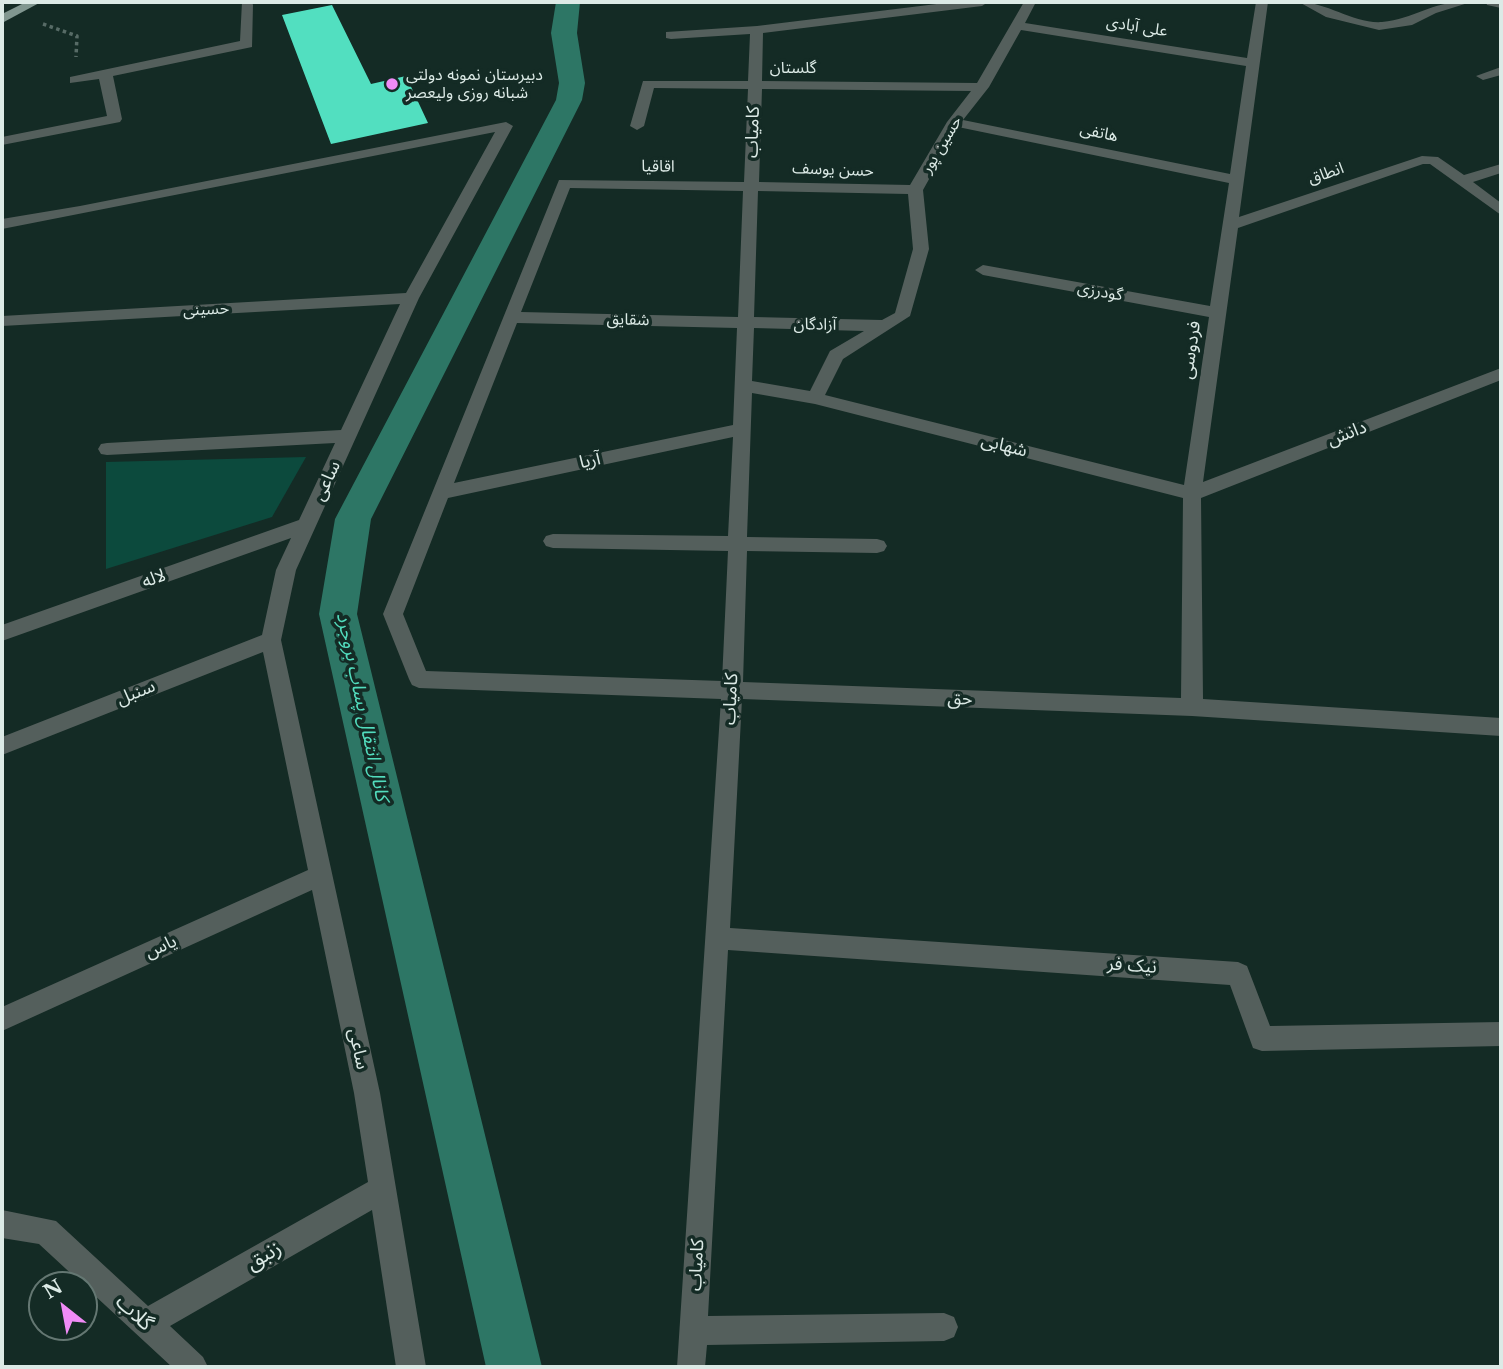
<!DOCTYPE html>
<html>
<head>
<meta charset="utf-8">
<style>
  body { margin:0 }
  #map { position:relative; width:1503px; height:1369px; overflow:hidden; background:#142b25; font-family:"Libre Baskerville",serif }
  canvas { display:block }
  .frame { position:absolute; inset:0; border:4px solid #dceae6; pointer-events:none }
  .north { position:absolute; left:28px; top:1271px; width:70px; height:70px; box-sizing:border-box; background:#142b25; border:2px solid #647772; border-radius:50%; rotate:329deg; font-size:19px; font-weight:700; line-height:28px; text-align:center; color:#dceae6 }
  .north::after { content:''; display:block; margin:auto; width:24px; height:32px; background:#f08bf6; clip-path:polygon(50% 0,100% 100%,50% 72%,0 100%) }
</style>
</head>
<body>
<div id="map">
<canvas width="1503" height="1369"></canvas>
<div class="frame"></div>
<div class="north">N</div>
</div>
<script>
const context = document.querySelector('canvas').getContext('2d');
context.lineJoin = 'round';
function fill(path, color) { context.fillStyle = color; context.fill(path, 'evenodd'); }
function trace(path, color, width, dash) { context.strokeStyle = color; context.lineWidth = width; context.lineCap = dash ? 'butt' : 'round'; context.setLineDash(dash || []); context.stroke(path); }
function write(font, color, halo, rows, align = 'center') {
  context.font = font + ' "Libre Baskerville","Noto Sans Arabic",serif'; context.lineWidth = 7; context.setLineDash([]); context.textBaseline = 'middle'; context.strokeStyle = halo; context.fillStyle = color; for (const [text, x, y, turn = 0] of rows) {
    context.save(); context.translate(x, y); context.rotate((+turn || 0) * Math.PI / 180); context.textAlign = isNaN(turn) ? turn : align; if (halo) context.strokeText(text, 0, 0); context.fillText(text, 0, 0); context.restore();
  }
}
const green = new Path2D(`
  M306 457 272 517 106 569V462Z`);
const canal = new Path2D(`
  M556 2H580L577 33 585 83 582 100 371 519 357 614 542 1367H486L319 614 335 519 556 100 559 83 551 33Z`);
const building = new Path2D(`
  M332 5 371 84 406 76 428 123 331 144 282 15Z`);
const path = new Path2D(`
  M43 24 77 36 76 57`);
const minor = new Path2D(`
  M242 2H252L253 5 252 47 113 76 122 119 120 122 2 145V137L107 116 99 79 70 83V77L240 41Z
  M953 2H988L982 6 763 33 762 81 977 83 1024 2H1036L1025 23 1247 58 1256 2H1268L1239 217 1422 156 1438 157 1464 175 1501 164V173L1473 182 1501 203V215L1430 164H1423L1238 228 1203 482 1501 368V380L1201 498 1203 699 1501 718V736L1192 716 742 699 730 928 1238 962 1247 966 1270 1026 1501 1022V1046L1262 1051 1253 1048 1230 985 728 950 708 1316 944 1313 954 1317 958 1327 954 1337 944 1341 707 1345 705 1367H677L721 699 419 688 412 685 409 679 383 614 559 180 744 182 748 89 654 88 644 126 637 130 630 126 643 81H748L750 34 671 39 666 38V32L757 26ZM1021 30 1246 66 1230 174 963 120 989 87ZM762 89 971 91 947 122 910 185 759 182ZM958 127 1229 183 1210 306 983 265 975 270 983 275 1209 317 1184 485 825 395 843 359 910 316 929 249 923 190ZM570 188 743 191 738 317 521 312ZM758 191 908 194 913 249 895 313 882 320 754 317ZM517 323 737 328 733 425 454 483ZM754 328 864 331 830 351 810 391 752 381ZM752 393 815 404 1183 498 1181 698 743 682 747 551 877 553 884 551 887 546 884 541 877 539 747 537ZM733 437 728 536 553 534 546 536 543 541 546 546 553 548 728 551 722 681 426 671 403 614 448 498Z
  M1299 2C1327 2 1354 24 1382 22 1416 19 1433 0 1471 2L1436 13 1412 25 1379 30 1326 17Z
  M1486 2H1501V8L1487 5Z
  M1501 67V75L1483 80 1476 76Z
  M506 122 513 126 419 298 296 570 281 640 380 1093 426 1367H396L372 1210 170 1326 203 1357 208 1367H172L39 1244 2 1238V1210L56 1221 148 1306 368 1182 354 1093 312 890 2 1031V1007L308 870 263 652 2 755V737L262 635 276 570 291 538 2 641V625L299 520 335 443 107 455 101 454 98 449 101 444 107 443 341 430 400 304 2 326V316L406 293 495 132 2 229V219L80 206Z`);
const major = new Path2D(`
  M26 2H41L2 23V14Z`);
const markers = [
  [392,84,7,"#f08bf6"]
];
const farStreetnames = [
  ["علی آبادی",1137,27,9],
  ["گلستان",793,68],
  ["هاتفی",1099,133,12],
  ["حسین پور",942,145,-59],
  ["اقاقیا",658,167,1],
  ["حسن یوسف",833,170,2],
  ["انطاق",1326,174,-19],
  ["گودرزی",1100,292,10],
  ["حسینی",206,310,-3],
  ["شقایق",628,320,2],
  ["آزادگان",815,325,1]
];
const farPoinames = [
  ["دبیرستان نمونه دولتی",406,75],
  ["شبانه روزی ولیعصر",406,93]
];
const streetNames = [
  ["کامیاب",753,132,-88],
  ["فردوسی",1191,350,-82],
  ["دانش",1347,434,-21],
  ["شهابی",1004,446,14],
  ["آریا",590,461,-12],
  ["ساعی",327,481,-65],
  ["لاله",154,579,-20],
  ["سنبل",136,693,-22],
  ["کامیاب",731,699,-87],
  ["حق",960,699,2],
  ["یاس",161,947,-24],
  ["نیک فر",1132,966,4],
  ["ساعی",358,1049,78],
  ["کامیاب",697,1265,-87]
];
const waterNames = [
  ["کانال انتقال پساب بروجرد",362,707,78]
];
const nearStreetnames = [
  ["زنبق",264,1256,-30],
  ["گلاب",134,1313,43]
];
fill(green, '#0c4a3d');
fill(canal, '#2d7665');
fill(building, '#52dfc0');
trace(path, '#576b66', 3.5, [3.5, 3.5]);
fill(minor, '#545f5c');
fill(major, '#819790');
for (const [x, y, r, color] of markers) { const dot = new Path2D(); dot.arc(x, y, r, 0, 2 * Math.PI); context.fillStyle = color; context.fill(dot); trace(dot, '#142b25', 2.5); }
write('16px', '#dceae6', '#142b25', farStreetnames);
write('16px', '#dceae6', '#142b25', farPoinames, 'left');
write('18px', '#dceae6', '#142b25', streetNames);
write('italic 19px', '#52dcbd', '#142b25', waterNames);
write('21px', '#dceae6', '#142b25', nearStreetnames);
</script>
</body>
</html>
